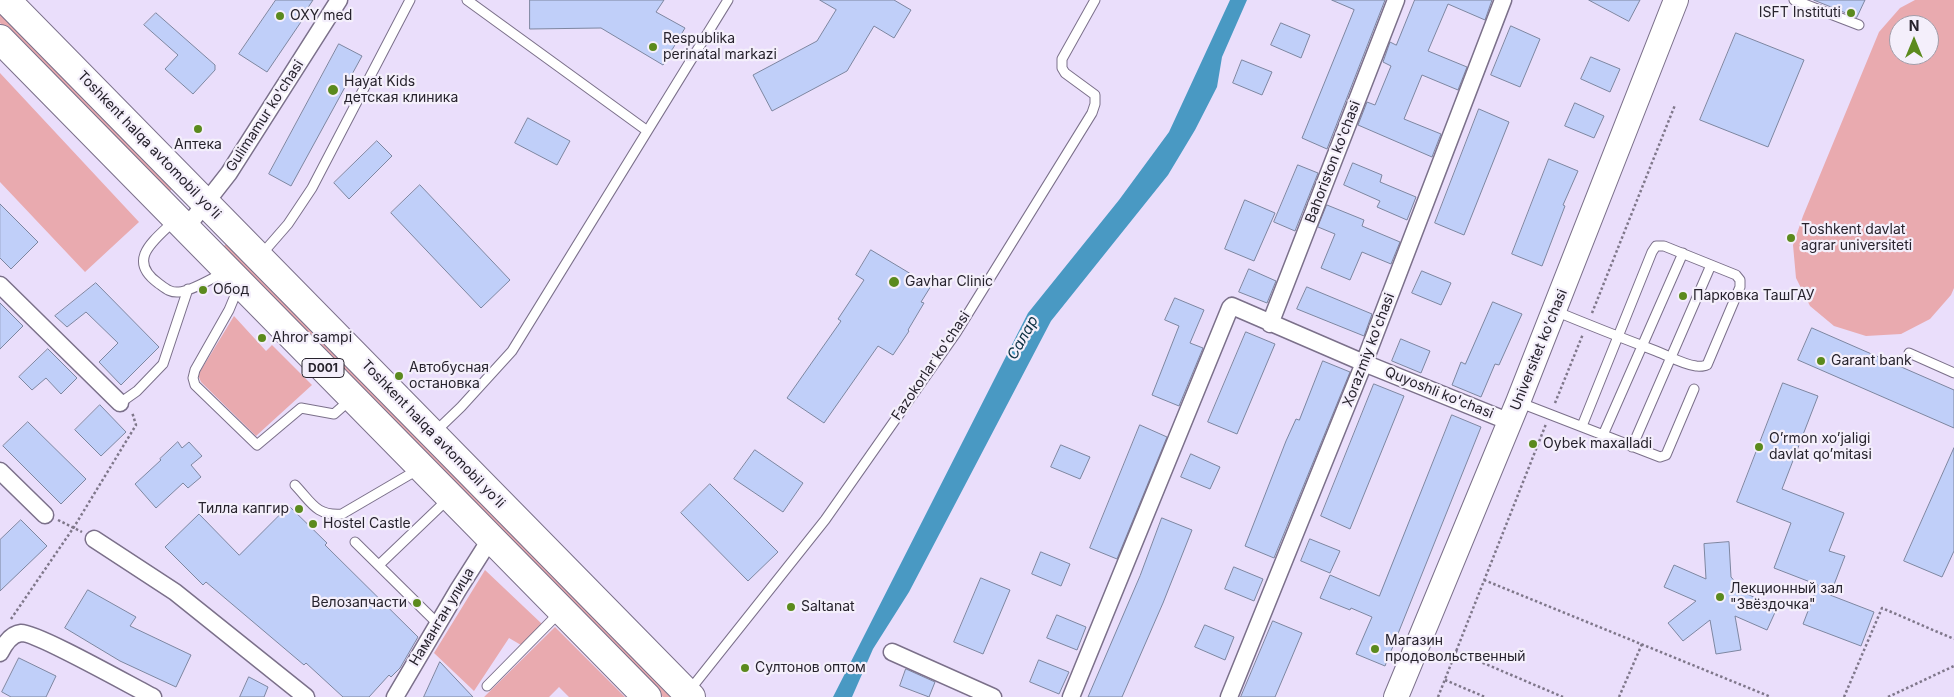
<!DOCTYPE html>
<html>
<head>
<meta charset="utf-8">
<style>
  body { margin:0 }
  #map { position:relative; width:1954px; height:697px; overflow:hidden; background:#eadefb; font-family:Inter,sans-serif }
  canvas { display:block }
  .north { position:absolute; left:1889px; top:15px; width:50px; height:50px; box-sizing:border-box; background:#f4effb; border:1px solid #a29da9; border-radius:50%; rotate:0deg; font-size:14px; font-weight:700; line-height:20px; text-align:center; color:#27232d }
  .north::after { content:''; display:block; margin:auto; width:18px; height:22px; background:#5b8a1d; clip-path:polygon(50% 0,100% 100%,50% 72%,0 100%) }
</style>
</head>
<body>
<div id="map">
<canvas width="1954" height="697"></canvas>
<div class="north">N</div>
</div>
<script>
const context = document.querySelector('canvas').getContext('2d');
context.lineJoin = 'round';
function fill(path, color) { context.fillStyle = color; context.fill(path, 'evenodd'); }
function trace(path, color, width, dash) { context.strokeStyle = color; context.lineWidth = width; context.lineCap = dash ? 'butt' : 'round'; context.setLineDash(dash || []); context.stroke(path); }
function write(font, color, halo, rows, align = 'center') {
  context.font = font + ' Inter,sans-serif'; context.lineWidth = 4.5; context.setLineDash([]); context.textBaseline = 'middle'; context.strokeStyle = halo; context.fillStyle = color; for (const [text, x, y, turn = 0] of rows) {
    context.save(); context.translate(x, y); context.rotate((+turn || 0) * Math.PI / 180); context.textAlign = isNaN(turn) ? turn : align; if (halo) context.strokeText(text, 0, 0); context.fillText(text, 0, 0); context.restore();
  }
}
const green = new Path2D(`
  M1915 0H1954V288L1951 295 1930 319 1901 334 1866 336 1834 326 1810 306 1796 278 1793 245 1803 216 1879 32 1900 8ZM1899 25H1929V55H1899Z
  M0 7 176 185 168 193 0 23Z
  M0 73 139 222 85 272 0 182Z
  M230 240 679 697H663L223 247Z
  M234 316 266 351 272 345 312 385 256 436 201 382 198 375Z
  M485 570 542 624 521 645 509 638 474 691 434 653Z
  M555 627 625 697H569L559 687 549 697H484Z`);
const water = new Path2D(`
  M1230 0H1247L1222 57 1217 87 1195 130 1168 175 1051 321 909 592 873 649 852 697H833L1028 313 1119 200 1169 132Z`);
const building = new Path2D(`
  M276 0H313L303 15 305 16 267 72 239 54Z
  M530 0H664L656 12 685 28 663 65 601 28 530 29Z
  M820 0H894L911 10 894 38 874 26 847 71 772 111 753 75 817 41 836 10Z
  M1332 0H1385L1327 149 1302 138 1354 10Z
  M1415 0H1492L1485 20 1448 4 1428 51 1467 67 1458 90 1422 75 1404 119 1441 134 1432 157 1358 125 1367 102 1375 105 1391 66 1383 62 1390 42 1396 45Z
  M1589 0H1640L1629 21Z
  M1814 0H1865L1857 17Z
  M156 13 215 65V70L193 94 165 69 178 55 144 25Z
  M1281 23 1310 35 1301 58 1271 45Z
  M1511 26 1540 39 1520 87 1491 75Z
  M1736 33 1804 60 1768 147 1700 120Z
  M339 44 362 56 291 186 269 174Z
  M1591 57 1620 69 1610 92 1581 79Z
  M1242 60 1272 72 1262 95 1233 83Z
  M1575 103 1604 116 1594 138 1565 126Z
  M1479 109 1509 122 1464 235 1435 223Z
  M528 118 570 141 557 165 515 143Z
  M377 141 392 156 349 199 334 183Z
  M1549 159 1578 171 1563 205 1565 206 1542 266 1512 254Z
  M1353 163 1382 175 1380 182 1416 197 1407 220 1377 207 1380 201 1344 185Z
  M1298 165 1318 173 1295 231 1274 222Z
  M420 185 510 280 481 308 391 213Z
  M1245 200 1275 213 1254 261 1225 249Z
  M0 204 38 242 11 269 0 258Z
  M1327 205 1364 220 1362 226 1400 242 1391 264 1362 252 1350 280 1321 268 1335 234 1318 227Z
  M871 250 931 286 921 302 924 303 908 330 909 331 893 355 878 346 824 423 787 398 841 321 838 319 864 280 856 275Z
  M1249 269 1276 281 1267 303 1239 292Z
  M1422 271 1451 283 1441 305 1412 293Z
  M96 283 159 347 121 385 99 362 118 343 86 312 67 327 55 316Z
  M1307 287 1372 314 1364 336 1297 309Z
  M1175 298 1204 310 1190 343 1203 348 1179 406 1152 395 1179 326 1165 320Z
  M1493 302 1522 314 1499 365 1495 364 1481 397 1452 385 1461 362 1465 364Z
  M0 303 23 326 0 349Z
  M1812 328 1954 390V428L1798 360Z
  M1246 332 1275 344 1237 434 1208 422Z
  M1401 339 1430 351 1421 373 1392 361Z
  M48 349 77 378 61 394 46 378 32 390 19 377Z
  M1323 361 1350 372 1274 558 1245 546 1286 441 1296 419 1299 420Z
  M1783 383 1818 396 1782 489 1844 513 1829 551 1845 556 1830 595 1874 612 1861 646 1803 624 1818 585 1774 568 1791 523 1737 502Z
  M1374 384 1404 396 1350 529 1321 516Z
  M100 405 126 432 101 456 75 430Z
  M1452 415 1481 427 1385 666 1356 654 1372 617 1351 608 1350 610 1320 598 1330 575 1379 596Z
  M28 422 86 479 61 504 3 446Z
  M1140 425 1167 437 1117 559 1090 548Z
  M178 442 182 448 189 442 202 456 191 465 201 477 188 488 183 483 156 508 135 484 161 460 160 459Z
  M1061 445 1090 457 1080 479 1051 467Z
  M1954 448V551L1942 577 1904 561Z
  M755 450 803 483 783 512 734 479Z
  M1191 454 1220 467 1210 489 1181 477Z
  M710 484 778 552 748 581 681 513Z
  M289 506 327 543 325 545 418 637 400 668 391 677 389 675 369 697H343L306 663 304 665 206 582 203 585 165 547 199 514 239 555Z
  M1162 518 1192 530 1163 603 1122 697H1088L1140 576Z
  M21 520 47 546 0 591V540Z
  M1310 539 1340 551 1330 573 1301 561Z
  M1729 542 1731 577 1745 593 1777 608 1767 630 1735 616 1741 650 1716 654 1710 620 1683 641 1668 623 1696 601 1664 587 1674 565 1706 579 1704 544Z
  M1041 552 1070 564 1061 586 1032 574Z
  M1234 567 1263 579 1254 601 1225 589Z
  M981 578 1010 590 983 654 954 642Z
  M88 590 136 617 130 626 191 655 176 687 120 661 65 628Z
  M1057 615 1086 627 1077 650 1047 638Z
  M1273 621 1302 633 1275 697H1241Z
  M1205 625 1234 637 1225 660 1195 647Z
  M19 658 56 676 46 697H11L2 692Z
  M1039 660 1069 672 1059 694 1030 682Z
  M440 662 473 697H424Z
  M906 669 935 682 929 697 900 686Z
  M249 677 268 687 264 697H240Z`);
const path = new Path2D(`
  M1592 313 1675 105
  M1555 403 1583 334
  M58 520 82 532
  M1484 580 1771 697
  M11 619 74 527 136 425 132 412
  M1455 651 1563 697
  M1445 680 1485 697
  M1438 697 1546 424
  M1619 697 1642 644
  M1844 697 1882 608 1954 639
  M1888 697 1954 666`);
const lane = new Path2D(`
  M467 0 646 130
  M1794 0 1859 25
  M175 220C156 239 125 259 158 283 165 288 170 293 179 292 192 291 212 278 225 272
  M261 255 288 224 312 188 410 0
  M239 286 229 310 195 370 193 378 195 385 257 445 301 408 334 414 350 400
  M1555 311C1589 325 1622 338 1656 351 1669 356 1682 364 1696 366 1700 367 1703 366 1707 365L1740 287V280L1736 275 1664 246H1656L1652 252 1582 426
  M1909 353 1954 373
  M1518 402 1660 457 1666 455 1694 389
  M120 403 137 391 163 364 188 289
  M435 432 461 407 512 351 728 0
  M1603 435 1683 253
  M1632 447 1711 265
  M295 485C312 503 316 516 342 514L419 469
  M355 542 438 624
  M379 565 448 499
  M487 686 560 612
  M689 691 825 520 956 333 1092 113 1095 104V95L1065 73 1062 68V59L1095 0`);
const street = new Path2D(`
  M186 228 229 173 339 0
  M0 285 120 403
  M1270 324 1396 0
  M0 471 45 515
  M94 539 175 592 306 697
  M892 652 993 697
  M0 653C4 645 11 634 21 633 36 632 133 687 153 697
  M395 697 458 590 491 538
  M1071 697 1230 308 1232 306 1364 363 1510 422
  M1229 697 1364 363 1503 0`);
const secondary = new Path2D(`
  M1396 697 1518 402 1676 0`);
const highway = new Path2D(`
  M6 0 691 697
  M0 39 647 697`);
const markers = [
  [1851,13,5,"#5b8a1d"],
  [280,16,5,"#5b8a1d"],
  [653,47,5,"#5b8a1d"],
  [333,90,6,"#5b8a1d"],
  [198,129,5,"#5b8a1d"],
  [1791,238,5,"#5b8a1d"],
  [894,282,6,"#5b8a1d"],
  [203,290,5,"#5b8a1d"],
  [1683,296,5,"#5b8a1d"],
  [262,338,5,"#5b8a1d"],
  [1821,361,5,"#5b8a1d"],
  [399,376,5,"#5b8a1d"],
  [1533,444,5,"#5b8a1d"],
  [1759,447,5,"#5b8a1d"],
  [299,509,5,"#5b8a1d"],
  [313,524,5,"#5b8a1d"],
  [1720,597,5,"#5b8a1d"],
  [417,603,5,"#5b8a1d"],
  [791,607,5,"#5b8a1d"],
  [1375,649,5,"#5b8a1d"],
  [745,668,5,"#5b8a1d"]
];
const shields = [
  [323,368,42]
];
const shieldNames = [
  ["D001",323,368]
];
const poiNames = [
  ["ISFT Instituti",1841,13,"right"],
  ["OXY med",290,16],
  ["Respublika",663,39],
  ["perinatal markazi",663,55],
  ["Hayat Kids",344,82],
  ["детская клиника",344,98],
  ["Аптека",198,145,"center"],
  ["Toshkent davlat",1801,230],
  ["agrar universiteti",1801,246],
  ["Gavhar Clinic",905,282],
  ["Обод",213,290],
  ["Парковка ТашГАУ",1693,296],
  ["Ahror sampi",272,338],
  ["Garant bank",1831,361],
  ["Автобусная",409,368],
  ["остановка",409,384],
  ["O’rmon xo’jaligi",1769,439],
  ["davlat qo’mitasi",1769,455],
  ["Oybek maxalladi",1543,444],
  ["Тилла капгир",289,509,"right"],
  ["Hostel Castle",323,524],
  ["Лекционный зал",1730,589],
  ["\"Звёздочка\"",1730,605],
  ["Велозапчасти",407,603,"right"],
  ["Saltanat",801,607],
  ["Магазин",1385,641],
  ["продовольственный",1385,657],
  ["Султонов оптом",755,668]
];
const streetNames = [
  ["Gulimamur ko'chasi",265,116,-57],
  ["Toshkent halqa avtomobil yo'li",149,145,46],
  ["Bahoriston ko'chasi",1333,162,-69],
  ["Xorazmiy ko'chasi",1369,350,-69],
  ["Universitet ko'chasi",1539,350,-68],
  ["Fazokorlar ko'chasi",931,366,-56],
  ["Quyoshli ko'chasi",1439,393,22],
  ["Toshkent halqa avtomobil yo'li",433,434,46],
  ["Наманган улица",442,617,-59]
];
const waterNames = [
  ["Салар",1023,338,-61]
];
fill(green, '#e9aaaf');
fill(water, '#4999c3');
fill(building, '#c0cff9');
trace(building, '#7d86a0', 1);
trace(lane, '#7b708a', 11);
trace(street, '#7b708a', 19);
trace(secondary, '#7b708a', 26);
trace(highway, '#7b708a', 30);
trace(path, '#7f778a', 2.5, [2.5, 2.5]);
trace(lane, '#fff', 9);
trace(street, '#fff', 16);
trace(secondary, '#fff', 24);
trace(highway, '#fff', 28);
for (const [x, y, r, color] of markers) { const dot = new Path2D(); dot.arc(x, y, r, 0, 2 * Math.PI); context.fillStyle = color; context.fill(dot); trace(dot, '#f4effb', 2); }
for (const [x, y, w] of shields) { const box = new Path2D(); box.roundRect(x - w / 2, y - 9.5, w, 19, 4); context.fillStyle = '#f4effb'; context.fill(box); trace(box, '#27232d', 1); }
write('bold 12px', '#27232d', null, shieldNames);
write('14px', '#27232d', '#f4effb', poiNames, 'left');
write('14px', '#27232d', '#f4effb', streetNames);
write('italic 15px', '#0b3042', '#f4effb', waterNames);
</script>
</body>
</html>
